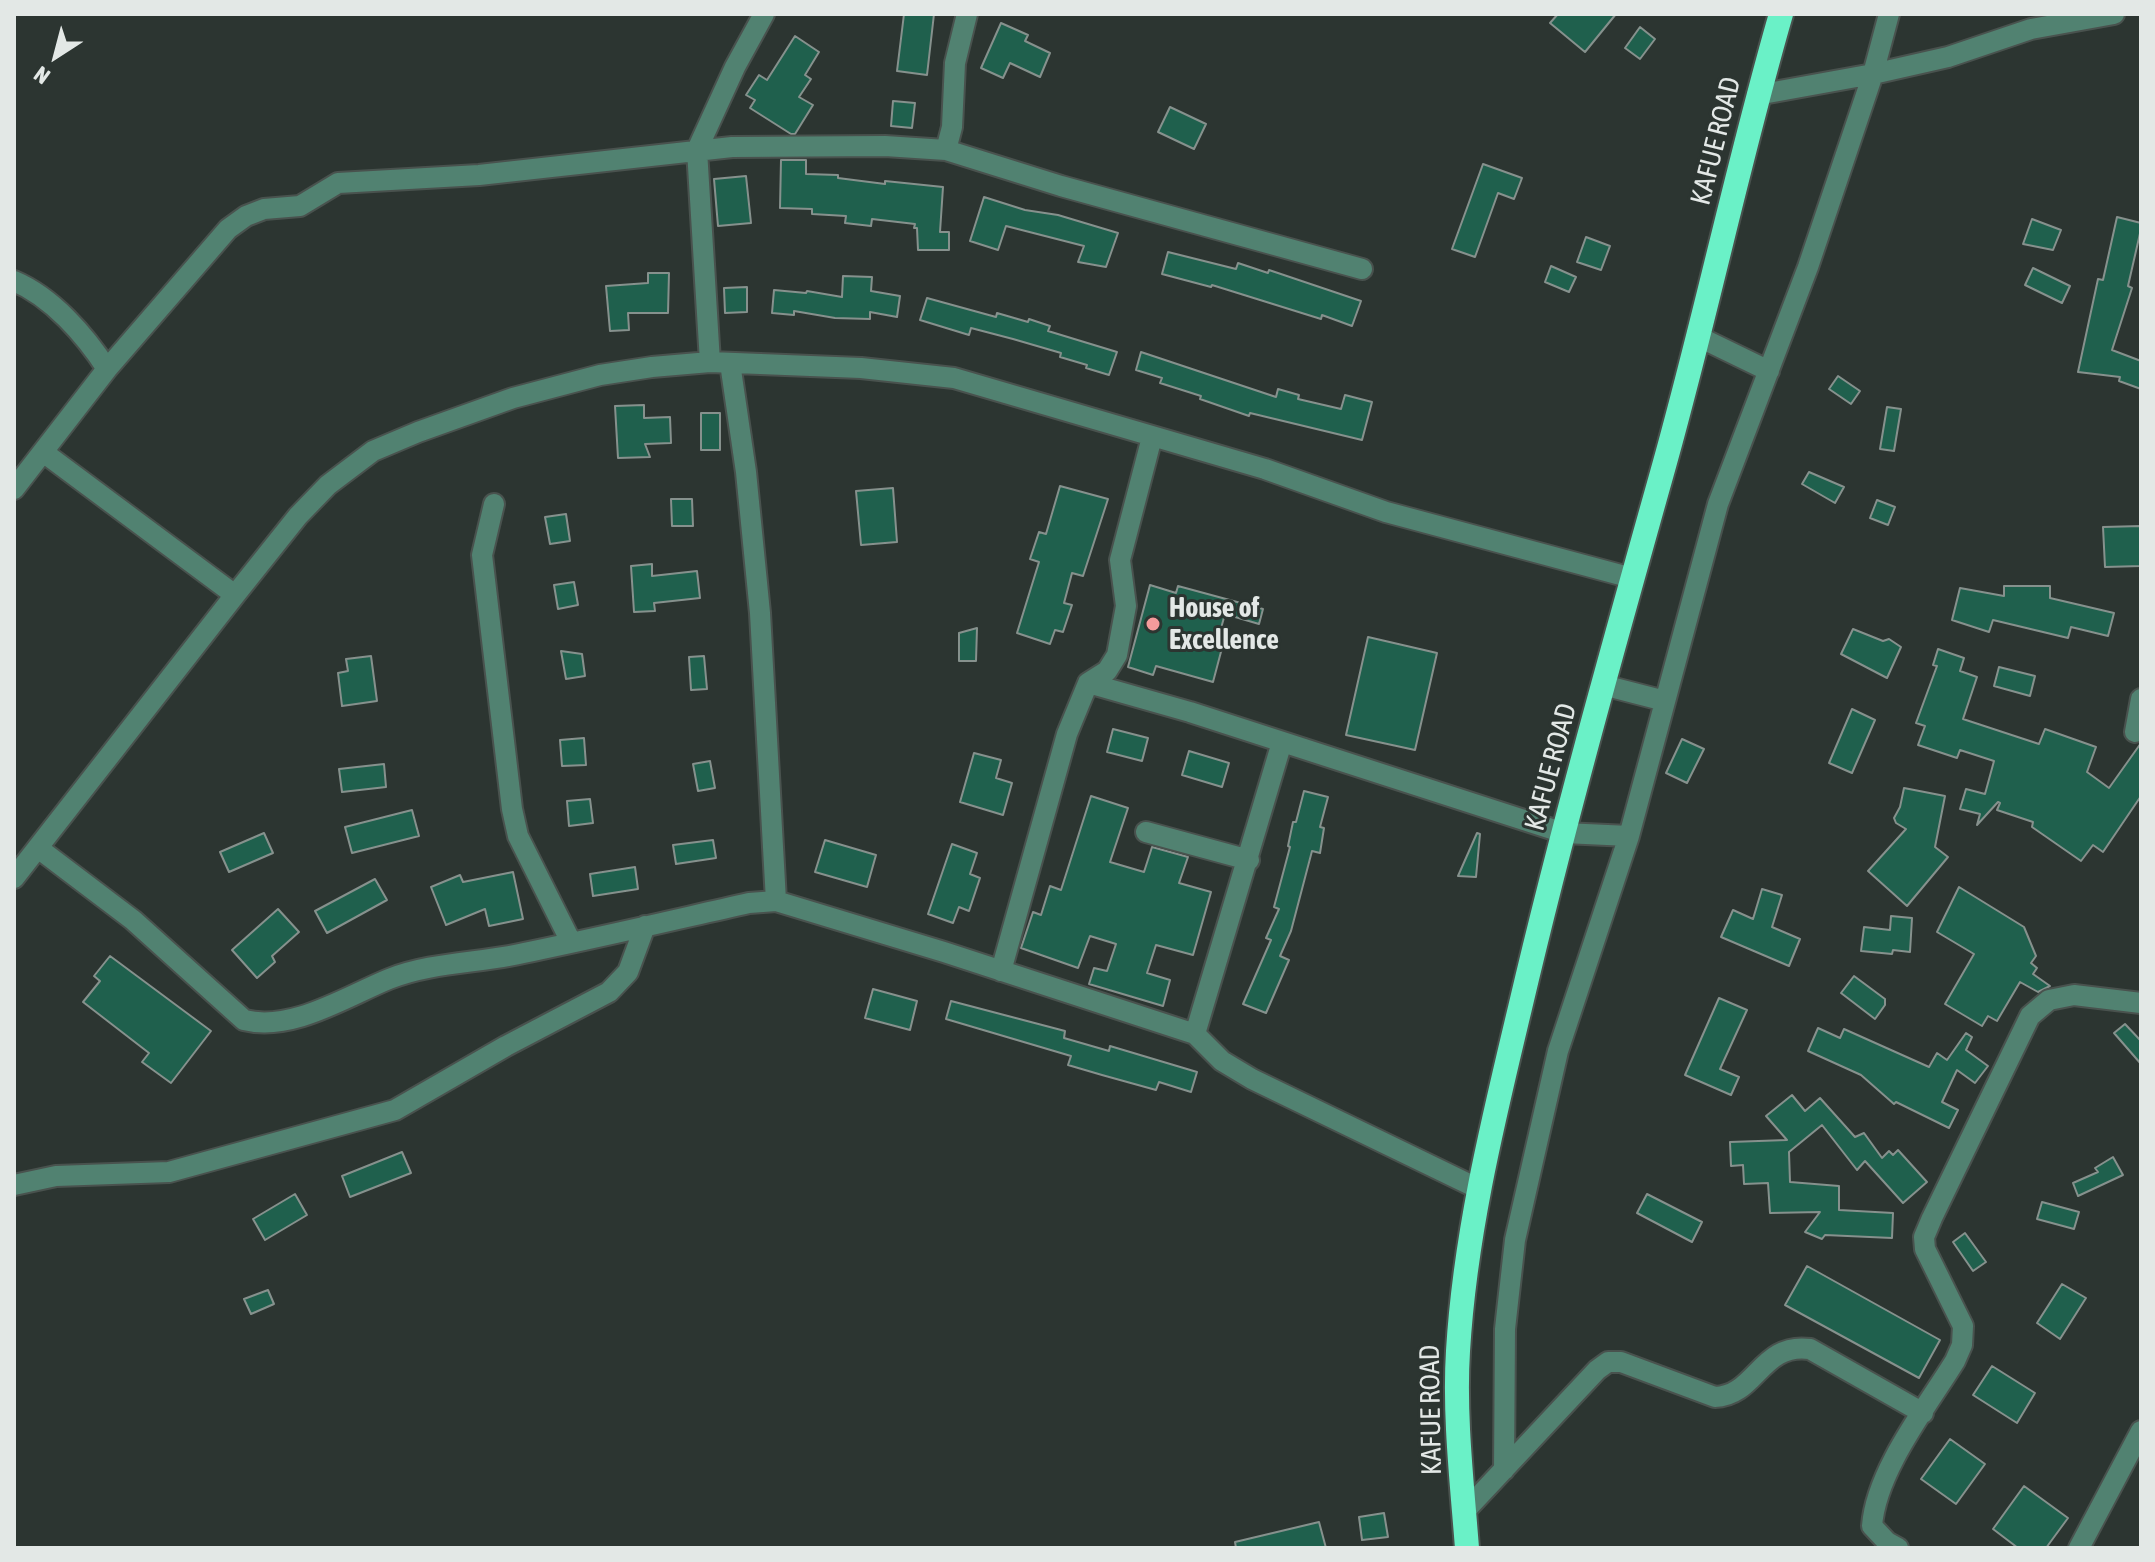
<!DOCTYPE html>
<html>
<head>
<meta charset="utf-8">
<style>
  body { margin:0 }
  #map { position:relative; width:2155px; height:1562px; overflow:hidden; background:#2c3531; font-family:"Asap Condensed",sans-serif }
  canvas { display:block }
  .frame { position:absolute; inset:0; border:16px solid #e3e8e6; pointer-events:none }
  .north { position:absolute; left:16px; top:16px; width:80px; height:80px; -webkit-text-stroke:6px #2c3531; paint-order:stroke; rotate:216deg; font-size:22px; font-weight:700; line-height:32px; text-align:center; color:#e3e8e6 }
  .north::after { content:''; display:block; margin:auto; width:28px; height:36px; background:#e3e8e6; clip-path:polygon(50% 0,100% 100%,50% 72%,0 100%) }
</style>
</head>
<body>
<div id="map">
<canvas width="2155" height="1562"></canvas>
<div class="frame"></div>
<div class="north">N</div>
</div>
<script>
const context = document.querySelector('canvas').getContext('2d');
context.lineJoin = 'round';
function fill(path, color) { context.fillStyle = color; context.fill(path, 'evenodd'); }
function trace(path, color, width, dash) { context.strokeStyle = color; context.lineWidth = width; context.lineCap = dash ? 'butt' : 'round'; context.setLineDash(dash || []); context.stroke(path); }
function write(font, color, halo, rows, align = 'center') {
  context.font = font + ' "Asap Condensed",sans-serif'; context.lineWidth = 6; context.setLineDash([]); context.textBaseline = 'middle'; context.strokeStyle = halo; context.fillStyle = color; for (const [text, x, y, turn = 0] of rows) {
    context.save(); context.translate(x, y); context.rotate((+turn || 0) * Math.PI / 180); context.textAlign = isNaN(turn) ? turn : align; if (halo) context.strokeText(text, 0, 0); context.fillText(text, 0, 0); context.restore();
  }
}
const building = new Path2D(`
  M904 14H934L927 75 897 71Z
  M1558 14H1616L1585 52 1550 23Z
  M1001 23 1028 35 1025 41 1050 53 1040 77 1010 63 1003 78 981 68Z
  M1640 27 1655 39 1640 59 1625 48Z
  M795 36 819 52 805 75 811 79 799 97 813 105 795 134H791L750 108 755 100 746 95 759 75 767 80Z
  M893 101 915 103 912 128 891 126Z
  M1170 107 1206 124 1194 149 1158 132Z
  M781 160H806V174L838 175V178L885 184V181L943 187 940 232H949V250H918L917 228H914L915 224 872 219 871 226 845 223 846 216 812 214V209L780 208Z
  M1483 164 1522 178 1514 199 1498 193 1475 257 1452 249Z
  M746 176 751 223 718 226 714 179Z
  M984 197 1025 210 1058 215 1118 233 1106 267 1078 262 1084 246 1006 226 998 250 970 241Z
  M2117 217 2141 223V229L2128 286 2132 288 2112 350 2141 361V389L2119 381 2120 377 2078 372 2098 279 2103 280Z
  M2032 219 2061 230 2053 250 2023 244Z
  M1586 237 1610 246 1601 270 1577 262Z
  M1168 252 1236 269 1238 263 1268 273 1269 270 1361 301 1352 326 1322 315 1321 319 1212 285 1211 287 1162 274Z
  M1551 266 1576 277 1569 292 1545 282Z
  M2033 268 2070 286 2062 303 2025 285Z
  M648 273H669L668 313H628L629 330 610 331 606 286 648 283Z
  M843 276 872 277 871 291 900 296 897 317 870 312V319L835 318 794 311V315L772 313 774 290 806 293 807 291 842 297Z
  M747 287V312L725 313 724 288Z
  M927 298 996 317 997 313 1028 322 1029 319 1050 326 1048 331 1117 352 1109 375 1086 368 1087 365 1060 357 1061 353 1013 339 971 328 969 335 920 320Z
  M1141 352 1276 397 1278 389 1299 395 1298 399 1341 409 1345 395 1372 402 1362 440 1250 413 1249 416 1200 399 1201 396 1160 383 1162 378 1136 370Z
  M1838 376 1860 391 1851 404 1829 389Z
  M644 405V418L670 417 671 443 645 444 650 457 618 458 615 406Z
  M1887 407 1901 409 1894 451 1880 449Z
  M701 413H720V450H701Z
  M1809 472 1844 487 1835 503 1802 484Z
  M1060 486 1108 499 1083 576 1072 573 1064 603 1072 605 1063 632 1055 630 1050 644 1017 633 1039 562 1030 559 1039 532 1046 534Z
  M893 488 897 542 861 545 856 491Z
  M671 499H692L693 526H672Z
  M1877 500 1895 507 1888 525 1870 518Z
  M566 514 570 541 550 544 545 517Z
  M2141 526V566L2105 567 2103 527Z
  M652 564V576L697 571 700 598 654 603 655 611 634 612 631 566Z
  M574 582 578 605 558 609 554 585Z
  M1150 585 1176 593 1178 586 1263 609 1259 624 1225 614 1216 646 1222 648 1213 682 1156 666 1153 675 1128 667Z
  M2004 586H2050V598L2114 613 2108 636 2071 627 2068 638 1993 620 1989 632 1952 620 1960 588 2004 596Z
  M977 628 976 661H959V633Z
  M1853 629 1883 641 1889 639 1901 647 1887 678 1841 654Z
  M1368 637 1437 653 1415 750 1346 735Z
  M1938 649 1964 658 1960 671 1977 677 1963 719 2039 744 2045 729 2096 747 2087 772 2109 788 2141 743V796L2103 852 2093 845 2081 861 2032 827 2033 822 1997 810 2000 803 1998 802 1977 825 1980 814 1960 809 1966 789 1985 794 1994 761 1960 750 1957 758 1918 745 1925 726 1916 723 1937 666 1933 665Z
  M561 651 582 654 585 676 566 679Z
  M371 656 377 701 342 706 338 673 348 671 346 659Z
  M704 656 707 689 691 690 689 657Z
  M1999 667 2035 676 2030 696 1994 686Z
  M1852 709 1875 720 1852 773 1829 763Z
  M1113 729 1148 738 1142 761 1107 752Z
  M584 738 586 765 562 766 560 740Z
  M1682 739 1704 749 1687 783 1666 773Z
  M1189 751 1229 763 1222 787 1182 775Z
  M974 753 1001 760 996 778 1012 783 1003 815 960 802Z
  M710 761 715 788 698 791 693 764Z
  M384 764 386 787 342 792 339 769Z
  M1904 788 1945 796 1935 847 1948 857 1907 906 1868 871 1906 829 1896 823 1894 818 1900 807Z
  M1304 791 1328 797 1320 827 1324 828 1320 853 1312 851 1291 931 1280 956 1289 960 1266 1013 1243 1004 1271 940 1266 938 1279 909 1274 907 1290 847 1288 846 1293 822H1296Z
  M1091 796 1128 808 1110 862 1144 872 1152 847 1188 857 1179 883 1211 892 1193 955 1156 945 1147 973 1170 980 1163 1006 1089 984 1094 968 1107 971 1116 944 1090 936 1078 968 1021 948 1033 912 1041 915 1050 886 1061 890Z
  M590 799 593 823 569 826 567 801Z
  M412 810 419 836 352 853 345 827Z
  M264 833 273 853 229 872 220 852Z
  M1477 833 1480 834 1476 877 1458 876Z
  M713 840 716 858 676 864 673 845Z
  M825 840 876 855 867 887 815 872Z
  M952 844 977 853 970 874 980 878 969 911 959 907 953 923 928 914Z
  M635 867 638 889 593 896 590 874Z
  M513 872 523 919 489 926 485 909 446 925 431 887 460 875 463 882Z
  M375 879 387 900 327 933 315 911Z
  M1959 887 2024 927 2036 956 2031 963 2037 968 2033 974 2050 986 2038 992 2020 982 1997 1021 1988 1016 1982 1026 1945 1004 1974 954 1937 932Z
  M1762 889 1782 895 1772 927 1800 939 1789 966 1721 937 1733 910 1753 919Z
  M278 909 299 932 272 956 275 962 257 978 232 950Z
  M1891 916 1912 918 1910 952 1893 950 1892 954 1861 951 1864 927 1890 930Z
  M110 956 211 1031 171 1083 142 1062 149 1053 83 1002 100 981 94 976Z
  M1854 976 1885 999V1005L1875 1019 1841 993Z
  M873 989 917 1001 910 1030 865 1018Z
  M1719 998 1747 1010 1720 1069 1739 1077 1731 1095 1685 1075Z
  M951 1001 1065 1031 1064 1038 1109 1051 1110 1046 1197 1072 1191 1092 1159 1082 1156 1090 1102 1075 1068 1065 1071 1056 946 1019Z
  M2125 1024 2141 1041V1064L2114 1033Z
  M1818 1028 1840 1038 1844 1029 1929 1067 1937 1053 1947 1060 1966 1033 1972 1037 1966 1050 1988 1066 1975 1083 1957 1070 1942 1102 1958 1110 1949 1128 1896 1102 1894 1104 1861 1075 1808 1051Z
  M1792 1095 1805 1111 1820 1098 1855 1137 1864 1133 1882 1158 1889 1151 1893 1155 1898 1150 1927 1182 1903 1203 1865 1161 1857 1170 1822 1125 1789 1152 1790 1182 1839 1186V1210L1893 1213 1892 1238 1825 1235 1822 1239 1805 1232 1820 1212 1770 1213 1768 1183 1744 1184 1743 1165 1731 1166 1730 1142 1787 1140 1766 1116Z
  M402 1152 411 1173 350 1197 342 1176Z
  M2113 1157 2123 1175 2078 1196 2073 1183 2098 1172 2095 1168Z
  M295 1194 307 1215 265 1240 253 1219Z
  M1647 1194 1702 1222 1692 1242 1637 1213Z
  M2042 1202 2079 1212 2074 1229 2037 1219Z
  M1965 1233 1986 1262 1973 1271 1953 1242Z
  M1807 1266 1940 1340 1919 1378 1785 1305Z
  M2062 1284 2086 1298 2060 1339 2037 1323Z
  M268 1290 274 1304 251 1314 244 1299Z
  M1992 1366 2035 1393 2017 1423 1973 1395Z
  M1950 1439 1985 1464 1956 1504 1921 1479Z
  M2024 1486 2068 1518 2046 1548H2018L1993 1529Z
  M1384 1513 1388 1537 1362 1540 1359 1517Z
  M1319 1522 1326 1548H1236L1235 1542Z`);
const minor = new Path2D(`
  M1757 95 1873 74 1948 57 2031 29 2114 14
  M946 150 952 127 955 63 967 14
  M14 281C52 297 85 335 107 369
  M1699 337 1769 371
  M710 362 697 150 735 67 764 14
  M730 363 746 472 760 613 776 901
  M43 452 235 595
  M14 489 107 369 228 229 246 216 264 209 300 206 338 183 479 175 732 147 885 146 946 150 1061 186 1362 269
  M494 504 482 555 512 809 518 836 571 942
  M1088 683 1190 712 1564 833 1629 836 1558 1051 1515 1240 1505 1329 1504 1470
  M1603 685 1665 701
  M2135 732 2141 699
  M1146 832 1249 860
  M1629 836 1718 504 1808 267 1873 74 1889 14
  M38 848 133 920 244 1020C292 1032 345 997 389 979 426 964 470 963 509 956 589 940 669 921 749 903L776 901 944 952 1195 1034 1222 1061 1252 1079 1479 1189
  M14 878 235 595 298 516 328 485 373 451 418 432 513 398 600 375 652 367 710 362 861 368 954 378 1265 469 1386 512 1632 578
  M1001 971 1067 734 1088 683 1107 671 1117 655 1126 606 1120 560 1152 437
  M1195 1034 1282 742
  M14 1185 56 1176 169 1172 395 1110 506 1046 609 992 628 972 645 926
  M1464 1512 1597 1370 1608 1362H1621L1715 1397C1756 1396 1761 1342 1810 1349L1923 1413
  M1898 1548 1887 1542 1872 1526C1876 1471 1926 1408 1955 1361L1962 1345 1963 1326 1925 1249 1924 1237 1932 1218 2030 1016 2049 1000 2074 995 2141 1003
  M2079 1548 2141 1431`);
const highway = new Path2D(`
  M1467 1548C1462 1483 1454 1415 1458 1351 1465 1234 1493 1121 1520 1008 1562 829 1612 651 1662 473 1705 321 1737 166 1781 14`);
const markers = [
  [1153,624,8,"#f59b9b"]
];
const streetNames = [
  ["KAFUE ROAD",1716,141,-76],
  ["KAFUE ROAD",1551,767,-75],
  ["KAFUE ROAD",1431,1410,-91]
];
const poiNames = [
  ["House of",1169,608],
  ["Excellence",1169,640]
];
fill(building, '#1f604d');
trace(building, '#86918d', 2);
trace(minor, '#49524e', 24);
trace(highway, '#49524e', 28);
trace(minor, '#518271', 20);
trace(highway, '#6af1c7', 24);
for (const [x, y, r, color] of markers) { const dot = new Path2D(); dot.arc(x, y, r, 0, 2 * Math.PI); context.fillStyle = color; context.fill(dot); trace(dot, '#2c3531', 3); }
write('28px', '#e3e8e6', '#2c3531', streetNames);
write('bold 28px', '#e3e8e6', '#2c3531', poiNames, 'left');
</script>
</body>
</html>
